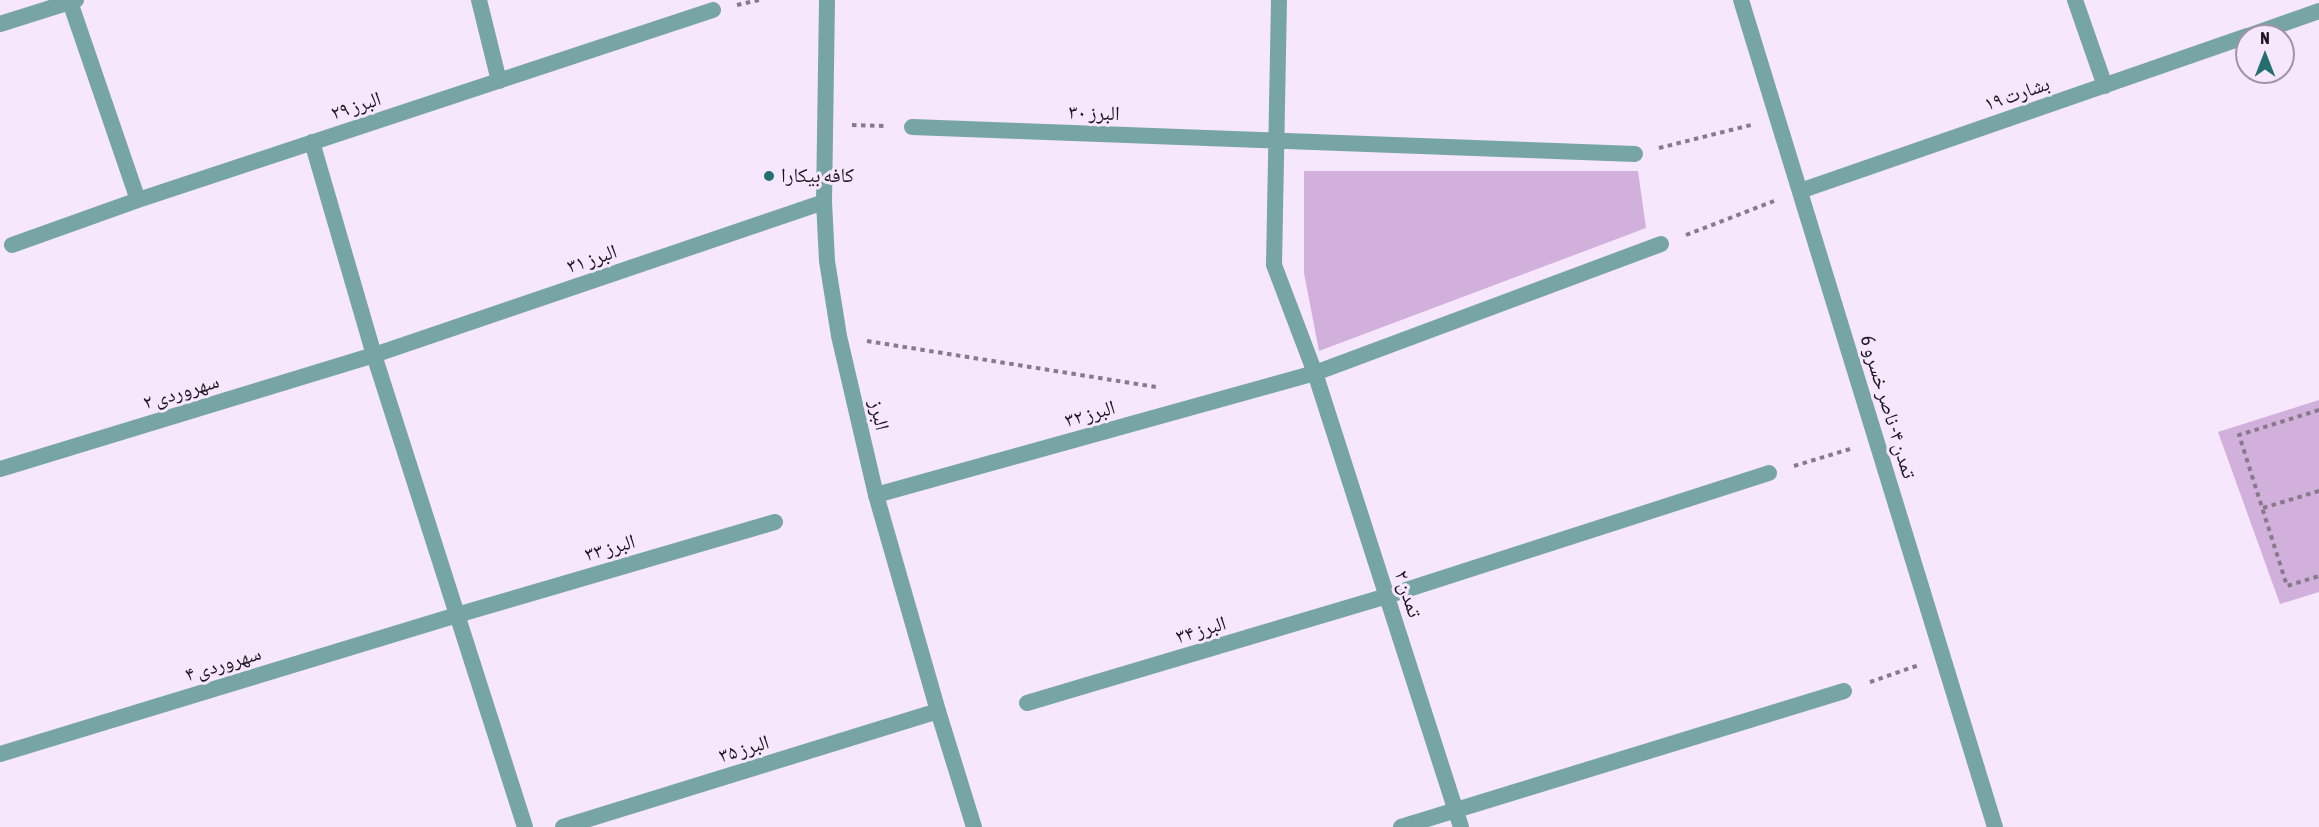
<!DOCTYPE html>
<html>
<head>
<meta charset="utf-8">
<style>
  body { margin:0 }
  #map { position:relative; width:2319px; height:827px; overflow:hidden; background:#f7e7fc; font-family:"Asap Condensed",sans-serif }
  canvas { display:block }
  .north { position:absolute; left:2235px; top:24px; width:60px; height:60px; box-sizing:border-box; background:#f7e7fc; border:2px solid #a093a4; border-radius:50%; rotate:0deg; font-size:16px; font-weight:700; line-height:24px; text-align:center; color:#1d151f }
  .north::after { content:''; display:block; margin:auto; width:21px; height:27px; background:#247070; clip-path:polygon(50% 0,100% 100%,50% 72%,0 100%) }
</style>
</head>
<body>
<div id="map">
<canvas width="2319" height="827"></canvas>
<div class="north">N</div>
</div>
<script>
const context = document.querySelector('canvas').getContext('2d');
context.lineJoin = 'round';
function fill(path, color) { context.fillStyle = color; context.fill(path, 'evenodd'); }
function trace(path, color, width, dash) { context.strokeStyle = color; context.lineWidth = width; context.lineCap = dash ? 'butt' : 'round'; context.setLineDash(dash || []); context.stroke(path); }
function write(font, color, halo, rows, align = 'center') {
  context.font = font + ' "Asap Condensed","Noto Naskh Arabic",sans-serif'; context.lineWidth = 6; context.setLineDash([]); context.textBaseline = 'middle'; context.strokeStyle = halo; context.fillStyle = color; for (const [text, x, y, turn = 0] of rows) {
    context.save(); context.translate(x, y); context.rotate((+turn || 0) * Math.PI / 180); context.textAlign = isNaN(turn) ? turn : align; if (halo) context.strokeText(text, 0, 0); context.fillText(text, 0, 0); context.restore();
  }
}
const green = new Path2D(`
  M1304 171H1638L1646 228 1319 351 1304 273Z
  M2319 400V592L2280 604 2218 432Z`);
const path = new Path2D(`
  M737 5 759 0
  M852 125 887 126
  M1659 148 1751 125
  M1686 235 1774 201
  M867 341 1156 387
  M2319 410 2239 435 2287 586 2319 576
  M1794 466 1850 449
  M2263 508 2319 491
  M1870 682 1919 665`);
const minor = new Path2D(`
  M479 0 499 81
  M1279 0 1274 265 1315 373 1461 827
  M1741 0 1995 827
  M2075 0 2105 86
  M70 2 138 200
  M0 24 76 0
  M2248 36 2319 11
  M912 127 1635 154
  M312 142 374 355 525 827
  M1800 191 2247 36
  M12 245 138 200 713 10
  M0 469 374 355 824 202
  M876 495 1315 373 1661 244
  M1027 703 1387 596 1769 473
  M0 754 457 615 775 522
  M563 827 938 711
  M1401 827 1844 691`);
const tertiary = new Path2D(`
  M827 0 824 202 827 261 839 336 876 495 938 711 974 827`);
const markers = [
  [769,176,6,"#247070"]
];
const streetNames = [
  ["بشارت ۱۹",2017,94,-19],
  ["البرز ۲۹",356,106,-18],
  ["البرز ۳۰",1094,113,2],
  ["البرز ۳۱",592,259,-19],
  ["سهروردی ۲",181,392,-17],
  ["تمدن ۴- ناصر خسرو 6",1888,407,73],
  ["البرز ۳۲",1090,414,-16],
  ["البرز",879,415,77],
  ["البرز ۳۳",610,548,-16],
  ["تمدن ۲",1408,594,72],
  ["البرز ۳۴",1201,630,-17],
  ["سهروردی ۴",223,664,-17],
  ["البرز ۳۵",744,749,-17]
];
const poiNames = [
  ["کافه بیکارا",781,176]
];
fill(green, '#d2b0dc');
trace(path, '#877b8b', 4, [4.5, 4.5]);
trace(minor, '#77a5a5', 16);
trace(tertiary, '#77a5a5', 16);
for (const [x, y, r, color] of markers) { const dot = new Path2D(); dot.arc(x, y, r, 0, 2 * Math.PI); context.fillStyle = color; context.fill(dot); trace(dot, '#f7e7fc', 2); }
write('20px', '#1d151f', '#f7e7fc', streetNames);
write('20px', '#1d151f', '#f7e7fc', poiNames, 'left');
</script>
</body>
</html>
